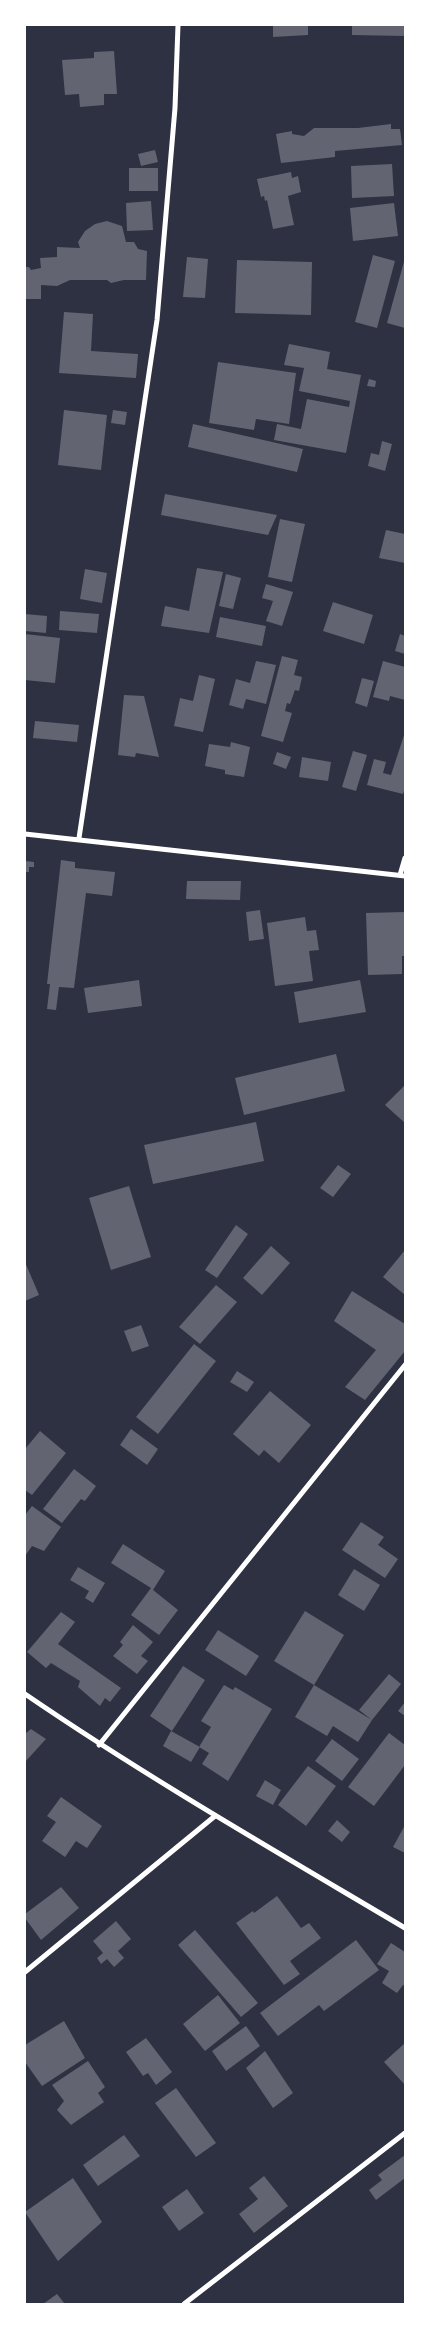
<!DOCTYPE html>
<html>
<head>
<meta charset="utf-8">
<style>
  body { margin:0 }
  #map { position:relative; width:430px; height:2329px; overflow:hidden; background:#2d3142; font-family:Spectral,serif }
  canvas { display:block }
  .frame { position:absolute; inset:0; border:26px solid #fff; pointer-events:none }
</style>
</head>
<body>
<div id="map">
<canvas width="430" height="2329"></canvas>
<div class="frame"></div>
</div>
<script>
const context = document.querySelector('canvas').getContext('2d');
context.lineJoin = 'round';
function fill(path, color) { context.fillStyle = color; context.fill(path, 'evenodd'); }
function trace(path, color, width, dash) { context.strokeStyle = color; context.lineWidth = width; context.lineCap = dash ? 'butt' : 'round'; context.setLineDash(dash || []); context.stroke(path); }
const building = new Path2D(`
  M273 25H308V35L273 37Z
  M352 25H405V36L352 35Z
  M114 51 117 94H104V105L80 107 79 94 65 95 62 60 94 58V52Z
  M391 124V129H400L402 145 335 151V157L281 163 276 134 292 131V134L304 136 314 128H358Z
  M155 150 158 162 141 166 138 154Z
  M392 164 394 196 352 198 351 166Z
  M129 168H158V191H129Z
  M291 172 292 178 298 176 301 192 288 196 294 225 273 229 267 200 265 201 264 196 261 197 257 179Z
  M151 201 153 230 127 231 126 203Z
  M394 203 398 236 353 241 350 208Z
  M107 221 122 226 126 242H134L138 249 147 251 146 280H124L111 283 107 280H70L57 286 41 285V299H25V267H29L31 270 41 268 40 258 57 257V247L80 248 78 242 85 231 95 224Z
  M373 255 395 261 377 328 355 322Z
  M187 257 208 259 205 298 183 297Z
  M405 258V328L387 323Z
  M237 260 312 262 311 315 235 313Z
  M64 312 93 314 91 351 138 354 136 378 59 373Z
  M289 344 330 352 327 369 361 375 346 453 274 440 277 424 301 429 307 399 349 407 350 401 299 391 304 368 284 365Z
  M218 362 296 373 289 424 256 419 254 430 209 423Z
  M369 379 376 381 375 387 367 386Z
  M64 410 107 415 101 470 58 465Z
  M113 410 127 412 125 425 111 423Z
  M193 424 303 449 297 472 188 447Z
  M382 441 392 444 385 471 368 466 371 453 379 455Z
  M165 494 277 515 268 535 161 515Z
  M280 519 305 524 292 582 268 577Z
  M386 530 405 534V563L379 558Z
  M197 568 223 572 209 633 161 626 165 606 189 611Z
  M85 569 107 573 102 603 80 599Z
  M226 574 241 578 233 609 219 606Z
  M266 584 293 592 282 626 266 621 273 601 262 598Z
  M333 602 373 615 364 644 323 631Z
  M60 611 99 614 97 633 59 630Z
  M25 614 47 616 46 633 25 631Z
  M220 617 266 626 262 646 216 637Z
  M25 634 60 638 55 683 25 680Z
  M400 634 405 636V654L395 651Z
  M282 656 298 660 294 675 302 677 299 691 295 690 290 704 287 703 285 711 292 713 283 742 261 736Z
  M256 661 276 665 266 704 246 699 243 709 229 705 236 679 250 683Z
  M383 661 405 667V700L390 696 389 701 373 697Z
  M199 675 215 679 203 732 174 726 180 698 193 701Z
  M362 678 374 681 367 707 355 703Z
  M124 695 144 696 159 757 136 753 135 757 118 755Z
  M35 721 79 725 77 742 33 738Z
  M405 732V787L403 794 367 785 374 759 386 762 383 773 391 775Z
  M231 742 250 747 244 777 225 774V770L205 766 209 744 230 747Z
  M353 751 367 755 356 791 342 787Z
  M277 752 291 757 286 769 273 764Z
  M302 757 331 762 328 781 299 777Z
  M61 860 75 862V868L115 872 112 896 86 893 74 988 59 987 56 1010 47 1009 50 984H47Z
  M25 861 34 862V867H29V872H25Z
  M187 881H241L240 900 186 899Z
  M260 910 264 939 249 941 246 912Z
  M405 912V956H402V974L368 975 366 913Z
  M305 917 307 931 316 930 319 950 309 951 313 981 275 986 267 923Z
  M139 980 142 1006 88 1013 84 988Z
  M360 980 366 1012 299 1023 294 992Z
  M336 1054 345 1091 244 1115 235 1078Z
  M405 1085V1123L385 1105Z
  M256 1122 264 1161 153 1184 144 1145Z
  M338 1165 351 1174 333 1197 320 1188Z
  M129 1186 151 1257 111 1270 89 1198Z
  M236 1225 248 1234 217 1278 205 1270Z
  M271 1246 290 1263 262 1295 243 1278Z
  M405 1250V1295L383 1277Z
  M25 1262 39 1295 25 1301Z
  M216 1285 237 1302 200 1344 179 1327Z
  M352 1291 405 1324V1351L365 1400 345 1387 376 1350 334 1321Z
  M141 1325 149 1346 132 1352 124 1331Z
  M194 1344 216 1361 158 1434 136 1417Z
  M237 1371 254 1382 247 1392 230 1382Z
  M270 1391 311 1425 279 1463 264 1450 259 1456 233 1434Z
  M131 1429 158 1449 147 1465 120 1445Z
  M40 1431 66 1453 32 1495 25 1490V1449Z
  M74 1469 96 1486 85 1501 81 1499 62 1523 43 1509Z
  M32 1506 61 1527 44 1551 32 1546 25 1556V1515Z
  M361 1522 384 1537 378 1545 398 1559 385 1578 342 1550Z
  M123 1544 165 1571 153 1590 178 1610 159 1635 131 1615 151 1588 111 1563Z
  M78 1567 105 1583 93 1603 85 1598 89 1591 70 1580Z
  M354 1569 380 1585 364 1611 338 1595Z
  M305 1611 344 1635 314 1685 274 1661Z
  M61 1612 75 1622 58 1644 121 1688 110 1702 105 1698 100 1706 78 1687 80 1681 51 1663 46 1668 27 1652Z
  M133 1625 153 1642 141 1656 148 1661 137 1674 113 1656 123 1645 120 1642Z
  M218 1630 259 1656 246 1676 205 1650Z
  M183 1666 205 1680 172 1731 150 1716Z
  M389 1674 401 1684 372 1720 358 1742 333 1726 327 1736 295 1717 314 1685 372 1720 359 1710Z
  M224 1685 233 1690 235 1687 272 1709 228 1781 202 1764 209 1753 199 1747 211 1727 201 1721Z
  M405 1702V1716L398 1711Z
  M31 1729 46 1739 25 1762V1734Z
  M171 1731 200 1747 191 1762 163 1746Z
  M389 1733 405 1745V1765L374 1806 348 1787Z
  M332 1739 359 1759 342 1781 315 1761Z
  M308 1766 336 1786 306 1826 278 1805Z
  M265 1780 281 1790 273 1805 256 1796Z
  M61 1797 102 1826 87 1848 76 1841 65 1857 42 1841 56 1822 47 1816Z
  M337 1820 350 1832 342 1842 328 1831Z
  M405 1825V1853L393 1847Z
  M61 1887 79 1908 41 1940 25 1918V1914Z
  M277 1896 301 1928 309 1923 321 1938 290 1961 300 1974 284 1985 236 1923 253 1911 254 1913Z
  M116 1921 131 1939 118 1951 124 1958 114 1967 107 1959 101 1964 97 1958 103 1953 93 1941Z
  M195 1930 258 2003 241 2017 178 1945Z
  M356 1940 379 1970 324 2011 319 2005 278 2036 260 2013Z
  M391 1943 405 1952V1986L403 1985 397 1993 382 1983 389 1971 377 1964Z
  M218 1995 240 2023 205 2051 183 2024Z
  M64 2021 85 2058 42 2086 25 2062V2045Z
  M246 2026 260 2046 226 2071 212 2051Z
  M146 2038 172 2072 156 2085 148 2073 143 2076 126 2052Z
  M405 2043V2085L384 2062Z
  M265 2051 293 2093 273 2108 246 2068Z
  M88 2061 105 2087 98 2093 104 2102 71 2125 57 2110 64 2101 52 2085Z
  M176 2088 216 2143 196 2157 155 2103Z
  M124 2135 140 2156 98 2186 83 2165Z
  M405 2155V2178L376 2200 369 2190 382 2180 378 2175Z
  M264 2176 288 2206 254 2233 239 2214 258 2199 249 2188Z
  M73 2178 102 2222 58 2261 25 2212Z
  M187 2189 204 2213 179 2231 162 2207Z
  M57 2294 65 2304H43Z`);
const minor = new Path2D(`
  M25 834 405 876
  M79 838 157 320 175 108 178 25
  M400 875 405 858
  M25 1694C148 1778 277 1852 405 1928
  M99 1745 405 1365
  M25 1972 215 1816
  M184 2304 405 2133`);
fill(building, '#626471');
trace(minor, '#fff', 5);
</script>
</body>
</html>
